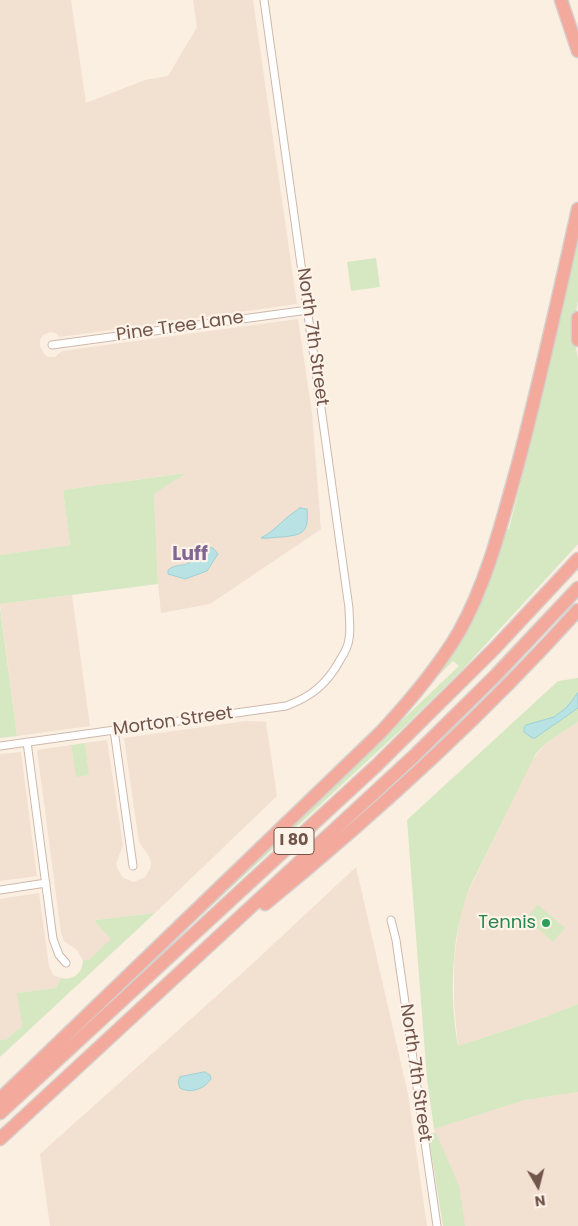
<!DOCTYPE html>
<html>
<head>
<meta charset="utf-8">
<style>
  body { margin:0 }
  #map { position:relative; width:578px; height:1226px; overflow:hidden; background:#fbefe2; font-family:Poppins,sans-serif }
  canvas { display:block }
  .north { position:absolute; left:513px; top:1161px; width:50px; height:50px; -webkit-text-stroke:4px #fef3e8; paint-order:stroke; rotate:172deg; font-size:14px; font-weight:700; line-height:20px; text-align:center; color:#71544a }
  .north::after { content:''; display:block; margin:auto; width:18px; height:22px; background:#71544a; clip-path:polygon(50% 0,100% 100%,50% 72%,0 100%) }
</style>
</head>
<body>
<div id="map">
<canvas width="578" height="1226"></canvas>
<div class="north">N</div>
</div>
<script>
const context = document.querySelector('canvas').getContext('2d');
context.lineJoin = 'round';
function fill(path, color) { context.fillStyle = color; context.fill(path, 'evenodd'); }
function trace(path, color, width, dash) { context.strokeStyle = color; context.lineWidth = width; context.lineCap = dash ? 'butt' : 'round'; context.setLineDash(dash || []); context.stroke(path); }
function write(font, color, halo, rows, align = 'center') {
  context.font = font + ' Poppins,sans-serif'; context.lineWidth = 4.5; context.setLineDash([]); context.textBaseline = 'middle'; context.strokeStyle = halo; context.fillStyle = color; for (const [text, x, y, turn = 0] of rows) {
    context.save(); context.translate(x, y); context.rotate((+turn || 0) * Math.PI / 180); context.textAlign = isNaN(turn) ? turn : align; if (halo) context.strokeText(text, 0, 0); context.fillText(text, 0, 0); context.restore();
  }
}
const residential = new Path2D(`
  M0 0H71L86 103 145 80 168 76 197 27 193 0H253L297 304 60 337 56 333 50 332 43 335 40 340V346L44 354 48 357H55L62 351 298 319 312 413 321 529 210 604 161 613 158 584 154 494 185 473 63 490 70 545 0 555Z
  M72 595 90 726 17 736 0 604Z
  M246 721 266 722 277 796 155 913 95 920 96 923 112 939 88 960H83L77 950 64 941 61 933 37 750 71 745 76 776 89 775 85 743 107 740 123 845 116 864 117 868 123 878 134 882 145 877 150 869 151 863 150 858 139 842 124 738Z
  M578 722V1004L537 1020 458 1046 454 1003V960L461 911 464 901 530 763 546 743Z
  M21 752 37 876 0 881V754Z
  M356 867 408 1094 427 1226H50L40 1154 250 966Z
  M39 893 49 966 53 975 61 978 56 988 18 993 22 1026 7 1039 0 1040V899Z
  M578 1092V1226H447L434 1129 525 1100Z`);
const green = new Path2D(`
  M578 225V300L573 330 578 359V544L463 669 405 726 121 990 119 988 459 666 453 661 437 677 435 674 504 529H509L532 436Z
  M376 258 380 287 351 291 347 262Z
  M186 473 154 494 158 584 0 604V555L70 545 63 490Z
  M0 607 17 736 0 738Z
  M578 678V722L546 743 535 755 469 889C451 937 449 996 458 1046L537 1020 578 1004V1092L525 1100 434 1129 427 1079 407 820 558 681Z
  M85 743 89 775 76 777 71 745Z
  M538 905 565 928 553 942 526 918Z
  M155 913 0 1057V1040L7 1039 22 1026 17 993 56 988 61 978C73 981 83 973 83 960H88L111 939 96 923 95 920Z
  M428 1133H436L459 1186 465 1226H443Z`);
const water = new Path2D(`
  M300 508 307 509C309 533 303 535 281 537 274 537 268 539 261 538 276 530 285 517 300 508Z
  M207 547 213 548 218 554 207 571 185 579 168 574V570C181 560 188 573 197 550Z
  M578 693V708L535 738H532L524 732V727L526 725 554 717 566 708Z
  M205 1072 210 1075 211 1079C204 1089 191 1094 180 1088L178 1082 180 1077Z`);
const minor = new Path2D(`
  M52 345 308 310
  M114 730 133 866
  M27 742 53 939 59 955 66 963
  M0 746 286 706C311 697 327 684 340 660 344 654 348 647 349 639 351 629 349 618 349 608L264 0
  M0 890 46 883
  M391 920 396 940 437 1226`);
const motorway = new Path2D(`
  M561 0 578 51
  M578 318V340
  M265 904C376 813 482 717 578 610
  M0 1099 380 733C409 702 437 669 459 632 488 580 502 521 518 464 540 380 559 295 578 209
  M0 1113 377 765 495 648 578 559
  M0 1139 414 756 496 675 578 588`);
const markers = [
  [546,923,5,"#2e9e5b"]
];
const shields = [
  [294,841,40]
];
const shieldNames = [
  ["I 80",294,841]
];
const streetNames = [
  ["Pine Tree Lane",180,327,-8],
  ["North 7th Street",312,337,82],
  ["Morton Street",173,722,-8],
  ["North 7th Street",415,1073,82]
];
const leisureNames = [
  ["Tennis",536,923]
];
const neighbourhoodNames = [
  ["Luff",190,555]
];
fill(residential, '#f2e0d1');
fill(green, '#d5e8c1');
fill(water, '#b8e2e3');
trace(water, '#9ed2d5', 1);
trace(minor, '#ceb8ac', 9);
trace(motorway, '#d7cfcc', 15);
trace(minor, '#fff', 7);
trace(motorway, '#f3a99b', 12);
for (const [x, y, r, color] of markers) { const dot = new Path2D(); dot.arc(x, y, r, 0, 2 * Math.PI); context.fillStyle = color; context.fill(dot); trace(dot, '#fef3e8', 2); }
for (const [x, y, w] of shields) { const box = new Path2D(); box.roundRect(x - w / 2, y - 13.5, w, 27, 4); context.fillStyle = '#fef3e8'; context.fill(box); trace(box, '#71544a', 1); }
write('bold 16px', '#71544a', null, shieldNames);
write('18px', '#71544a', '#fef3e8', streetNames);
write('18px', '#27864d', '#fef3e8', leisureNames, 'right');
write('bold 19px', '#806595', '#fef3e8', neighbourhoodNames);
</script>
</body>
</html>
